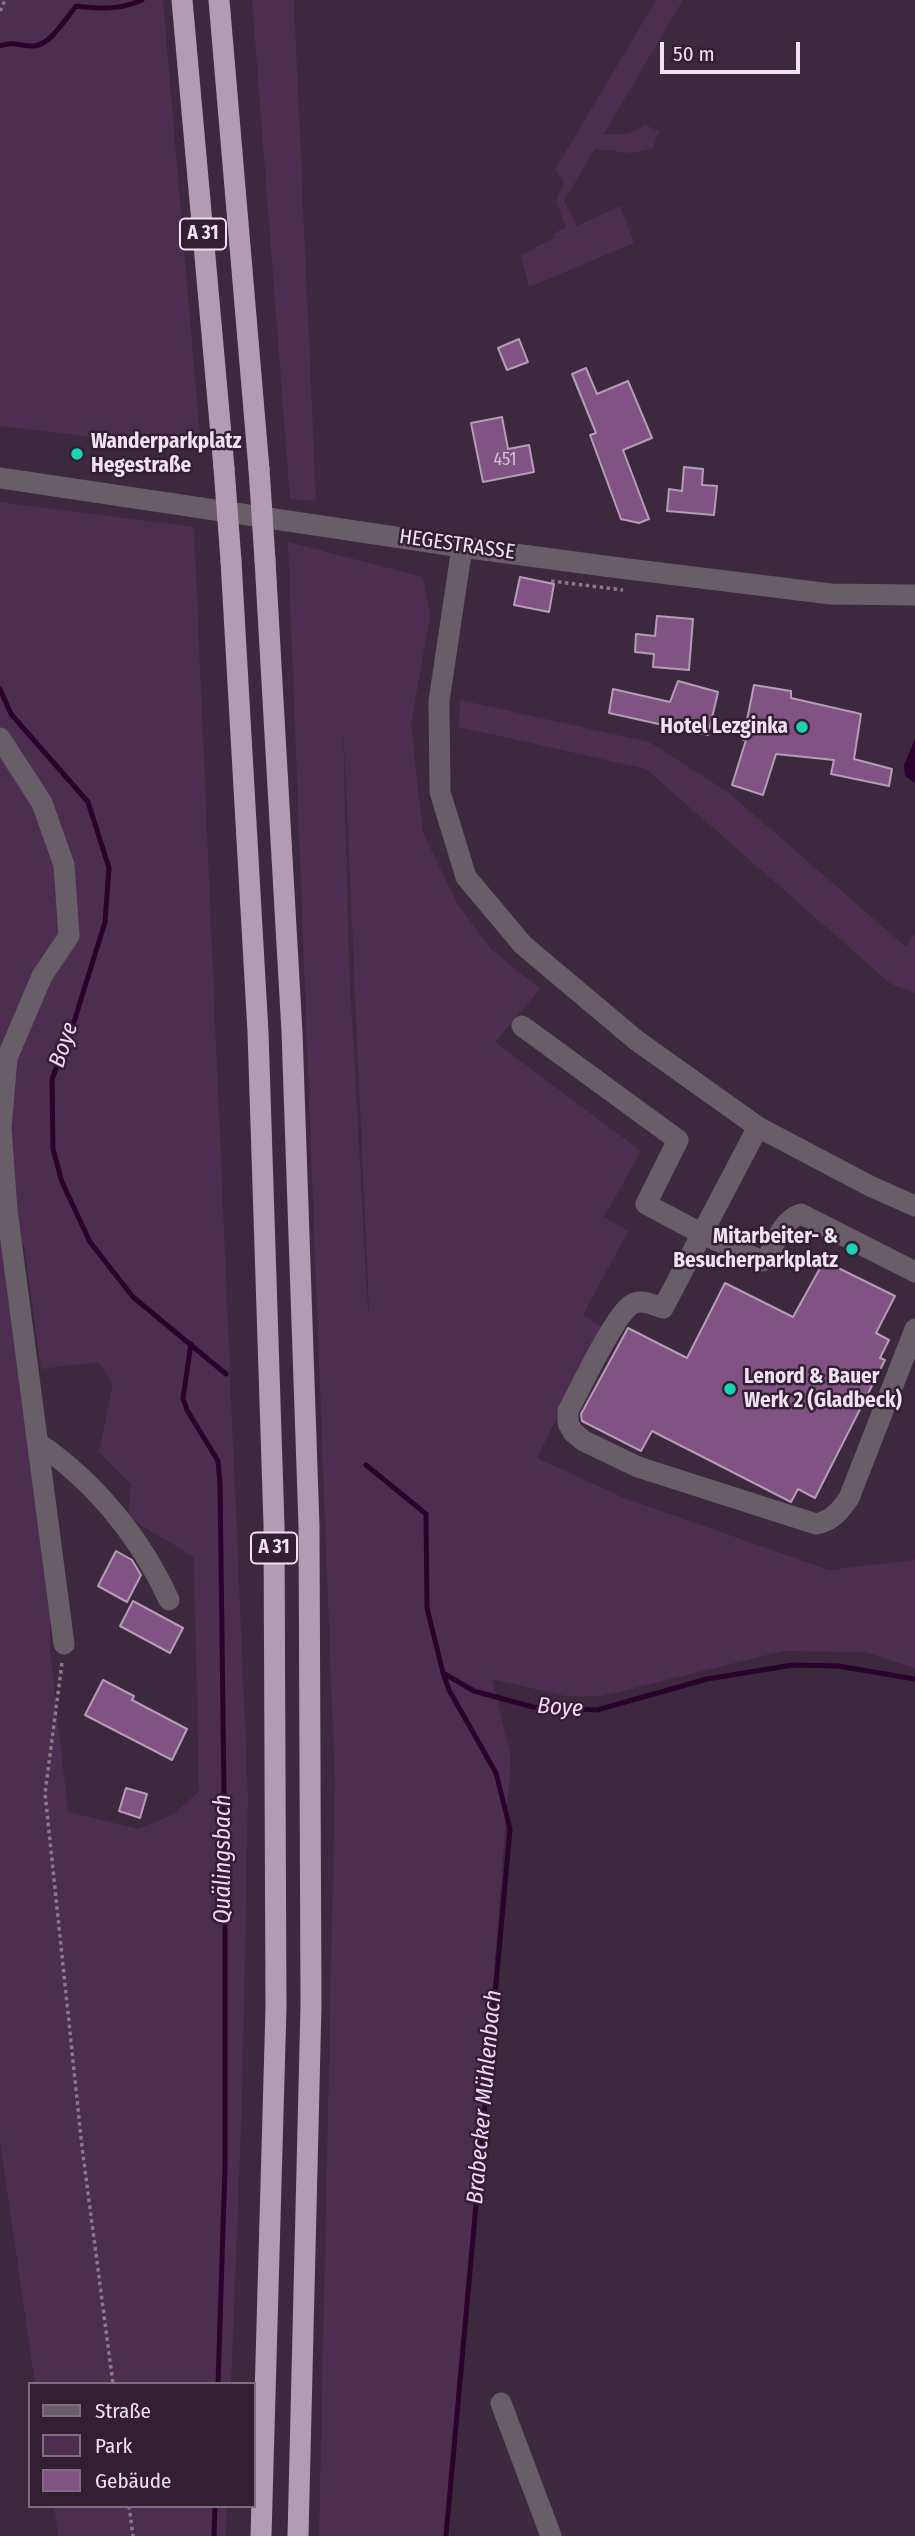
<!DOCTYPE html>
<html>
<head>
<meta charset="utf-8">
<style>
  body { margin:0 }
  #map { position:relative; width:915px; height:2536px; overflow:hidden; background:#3c293d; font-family:"Fira Sans Condensed",sans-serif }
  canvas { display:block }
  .legend { position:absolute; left:28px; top:2382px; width:228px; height:126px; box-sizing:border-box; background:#321f32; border:2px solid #7e6d7e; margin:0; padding:9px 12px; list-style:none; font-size:21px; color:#f0e3f0 }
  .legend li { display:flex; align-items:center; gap:14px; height:35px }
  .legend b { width:35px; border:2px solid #7e6d7e }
  .scale { position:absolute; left:660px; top:42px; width:140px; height:32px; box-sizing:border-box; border:4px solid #f0e3f0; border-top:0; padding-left:9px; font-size:21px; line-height:24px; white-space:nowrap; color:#f0e3f0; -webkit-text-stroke:5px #321f32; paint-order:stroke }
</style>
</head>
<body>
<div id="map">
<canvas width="915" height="2536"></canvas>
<ul class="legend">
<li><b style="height:9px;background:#675e68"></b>Straße</li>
<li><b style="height:19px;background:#4e2e50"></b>Park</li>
<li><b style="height:19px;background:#815284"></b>Gebäude</li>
</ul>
<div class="scale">50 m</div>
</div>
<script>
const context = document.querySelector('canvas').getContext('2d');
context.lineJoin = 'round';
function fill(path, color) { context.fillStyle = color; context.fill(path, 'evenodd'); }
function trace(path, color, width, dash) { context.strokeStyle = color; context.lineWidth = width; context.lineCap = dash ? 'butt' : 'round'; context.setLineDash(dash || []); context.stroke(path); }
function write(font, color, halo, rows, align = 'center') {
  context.font = font + ' "Fira Sans Condensed",sans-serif'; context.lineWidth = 5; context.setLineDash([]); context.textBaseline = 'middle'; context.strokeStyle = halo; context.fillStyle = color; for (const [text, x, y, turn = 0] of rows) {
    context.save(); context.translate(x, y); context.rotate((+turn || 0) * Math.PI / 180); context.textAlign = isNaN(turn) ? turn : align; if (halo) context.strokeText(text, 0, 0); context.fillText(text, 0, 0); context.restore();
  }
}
const green = new Path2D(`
  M0 0H163L201 450 0 426Z
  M252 0H294L316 501 290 499Z
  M656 0H683L603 135 628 134 645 125 659 131 653 148 632 153 595 149 564 201 577 226 620 206 634 243 529 287 521 255 554 238 553 234 566 227 556 202 564 181 555 170Z
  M0 502 194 527 248 1796 242 2099 231 2384H35L0 2141ZM24 1244 41 1369 98 1362 113 1384 99 1452 131 1484 128 1517 194 1557 199 1791 174 1814 139 1829 68 1812 50 1651V1611L5 1245Z
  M288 542 423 577 430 616 411 724 423 833 457 903 492 950 540 989 495 1042 641 1151 604 1217 628 1231 583 1315 602 1327 537 1458 624 1498 829 1570 914 1560 915 1556V1668L865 1652 783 1651 602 1696H565L492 1679 511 1757 449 2536H319L335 1784ZM343 721 369 1310H368L349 964Z
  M460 700 649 742 728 792 906 947 915 932V993L891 984 646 769 459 727Z
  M54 2506H227L226 2536H58Z`);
const water = new Path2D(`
  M915 739V783L905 776 904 765Z`);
const stream = new Path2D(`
  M0 46C14 41 19 46 33 46 50 46 66 18 76 6 100 9 119 10 142 0
  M0 689 11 714 88 802 109 868 105 922 73 1025 52 1079 53 1149 62 1182 90 1242 133 1297 226 1374
  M191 1344 183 1398 187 1410 218 1461 220 1484 225 1868V2166L218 2384
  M366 1465 426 1514 427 1608 443 1673 474 1691 533 1707 597 1710 707 1679 793 1665 838 1666 915 1679
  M443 1673 449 1690 496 1773 510 1829 446 2536
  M214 2536 215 2506`);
const building = new Path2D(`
  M519 339 528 362 507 370 498 348Z
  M586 368 597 394 628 381 652 438 623 450 649 519 639 523 621 519 590 435 596 433 572 374Z
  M502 417 508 449 529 445 534 472 483 482 471 423Z
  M684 467 703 469 702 485 717 486 714 515 667 511 669 489 682 491Z
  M520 577 554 584 549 612 514 605Z
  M657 616 693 619 689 670 653 667 654 654 635 652 636 634 655 636Z
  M678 681 718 692 708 735 609 713 613 689 670 702Z
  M754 685 791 691V698L861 714 854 759 892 769 889 786 831 774 834 760 776 754 763 795 732 785 746 740H743Z
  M824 1261 895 1296 876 1333 889 1340 880 1358 885 1360 815 1498 798 1489 791 1502 652 1431 641 1451 582 1421 581 1414 628 1328 687 1358 725 1283 793 1317Z
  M116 1551 132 1560 141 1575 127 1602 98 1586Z
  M133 1601 183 1628 170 1653 120 1626Z
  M103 1680 134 1696 132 1700 187 1729 172 1760 85 1715Z
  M126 1788 147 1794 140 1818 119 1811Z`);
const path = new Path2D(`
  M0 11 5 0
  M551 581 623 590
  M62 1663 45 1793 82 2147 113 2384
  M129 2506 133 2536`);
const minor = new Path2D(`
  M0 478 462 547 612 567 831 594 915 595
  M462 547 439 701 440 792 466 877 523 945 636 1040 758 1127 870 1186 915 1206
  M0 738 42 803 64 865 69 936 42 976 7 1058 1 1128 7 1210 64 1644
  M522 1026 678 1140 646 1204 702 1234 762 1261 767 1258C776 1242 782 1220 801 1214L915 1272
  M758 1127 663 1308C653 1305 640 1298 631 1305 614 1316 580 1389 568 1411V1423L573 1432 584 1441 638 1467 816 1524C832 1521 840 1511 849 1498L915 1329
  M38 1443C94 1481 141 1538 169 1600
  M501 2403 551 2536`);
const highway = new Path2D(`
  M182 0 224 468
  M219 0 259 469
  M265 560 292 1032 309 1526 311 2005 298 2536
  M231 561 258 1032 274 1525 276 2008 261 2536`);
const highwayBridge = new Path2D(`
  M224 468 231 561
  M259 469 265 560`);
const markers = [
  [77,454,7,"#17d5b2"],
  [802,727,7,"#17d5b2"],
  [852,1249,7,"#17d5b2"],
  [730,1389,7,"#17d5b2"]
];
const numberNames = [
  ["451",505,460]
];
const shields = [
  [203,234,46],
  [274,1548,46]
];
const shieldNames = [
  ["A 31",203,234],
  ["A 31",274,1548]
];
const poiNames = [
  ["Wanderparkplatz",91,442],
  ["Hegestraße",91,466],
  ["Hotel Lezginka",788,727,"right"],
  ["Mitarbeiter- &",838,1237,"right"],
  ["Besucherparkplatz",838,1261,"right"],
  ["Lenord & Bauer",744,1377],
  ["Werk 2 (Gladbeck)",744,1401]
];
const streetNames = [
  ["HEGESTRASSE",457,545,8]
];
const waterNames = [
  ["Boye",64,1045,-71],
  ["Boye",560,1708,4],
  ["Quälingsbach",224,1859,-90],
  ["Brabecker Mühlenbach",485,2097,-85]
];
fill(green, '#4e2e50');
fill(water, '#2b012e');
trace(stream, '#2b012e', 5);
fill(building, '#815284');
trace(building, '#b59db5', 2);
trace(path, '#8a7a8b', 3.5, [3.5, 3.5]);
trace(minor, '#675e68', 21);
trace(highway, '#b29bb3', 21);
trace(highwayBridge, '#b29bb3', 21);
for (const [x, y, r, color] of markers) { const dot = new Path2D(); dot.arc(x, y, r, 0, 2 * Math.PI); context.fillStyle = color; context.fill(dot); trace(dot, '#321f32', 2.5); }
write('18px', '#d4bfd5', null, numberNames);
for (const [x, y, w] of shields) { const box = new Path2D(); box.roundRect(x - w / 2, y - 15.5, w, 31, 5); context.fillStyle = '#321f32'; context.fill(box); trace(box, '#f0e3f0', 2); }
write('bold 19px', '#f0e3f0', null, shieldNames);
write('bold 21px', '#f0e3f0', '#321f32', poiNames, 'left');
write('21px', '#f0e3f0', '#321f32', streetNames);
write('italic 23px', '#fcd1fe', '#321f32', waterNames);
</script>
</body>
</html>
